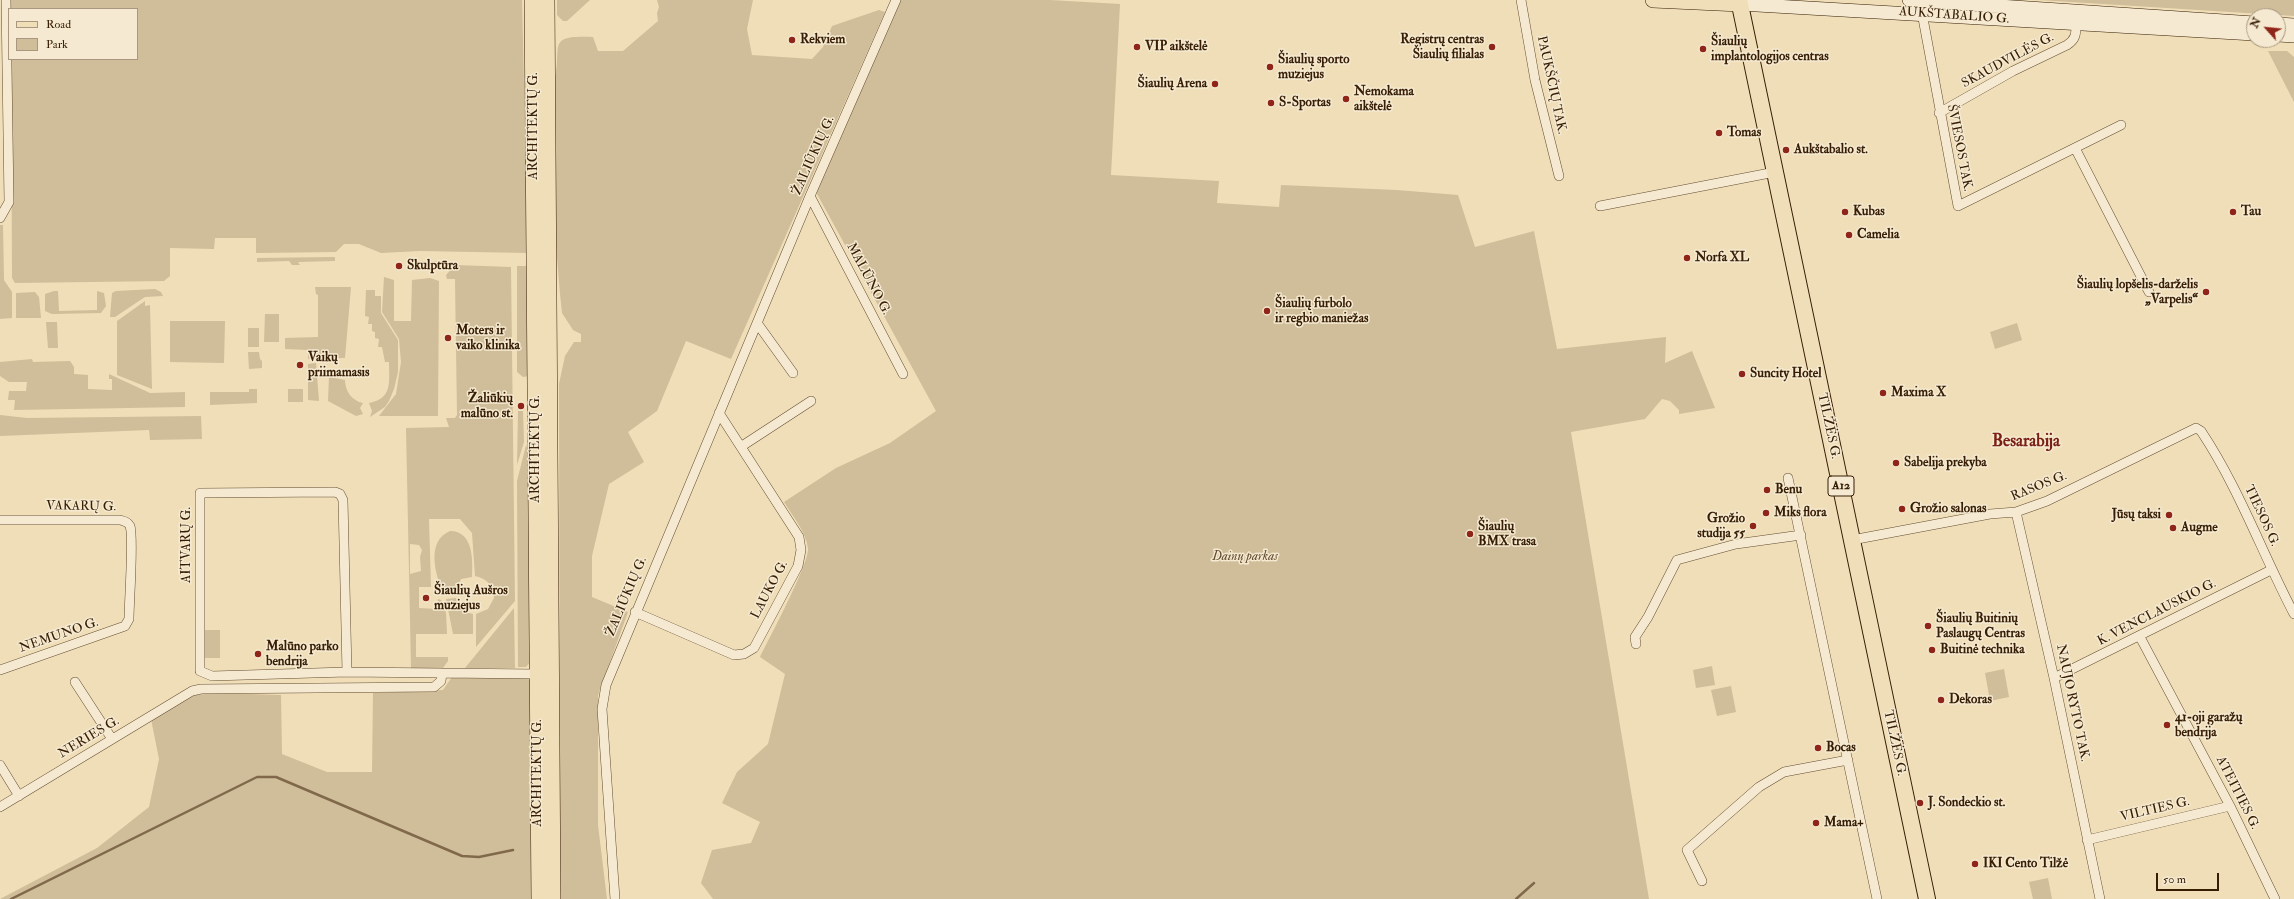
<!DOCTYPE html>
<html>
<head>
<meta charset="utf-8">
<style>
  body { margin:0 }
  #map { position:relative; width:2294px; height:899px; overflow:hidden; background:#f0deb8; font-family:"IM FELL Double Pica",serif }
  canvas { display:block }
  .legend { position:absolute; left:8px; top:8px; width:130px; height:52px; box-sizing:border-box; background:#f5ead1; border:1px solid #a9987f; margin:0; padding:5px 7px; list-style:none; font-size:12px; color:#361d04 }
  .legend li { display:flex; align-items:center; gap:8px; height:20px }
  .legend b { width:20px; border:1px solid #a9987f }
  .north { position:absolute; left:2246px; top:8px; width:40px; height:40px; box-sizing:border-box; background:#f5ead1; border:1px solid #a9987f; border-radius:50%; rotate:297deg; font-size:11px; font-weight:700; line-height:16px; text-align:center; color:#361d04 }
  .north::after { content:''; display:block; margin:auto; width:14px; height:18px; background:#8f2418; clip-path:polygon(50% 0,100% 100%,50% 72%,0 100%) }
  .scale { position:absolute; left:2156px; top:873px; width:63px; height:18px; box-sizing:border-box; border:2px solid #361d04; border-top:0; padding-left:5px; font-size:12px; line-height:14px; white-space:nowrap; color:#361d04; -webkit-text-stroke:3px #f5ead1; paint-order:stroke }
</style>
</head>
<body>
<div id="map">
<canvas width="2294" height="899"></canvas>
<ul class="legend">
<li><b style="height:5px;background:#f0deb8"></b>Road</li>
<li><b style="height:11px;background:#d0bd99"></b>Park</li>
</ul>
<div class="north">N</div>
<div class="scale">50 m</div>
</div>
<script>
const context = document.querySelector('canvas').getContext('2d');
context.lineJoin = 'round';
function fill(path, color) { context.fillStyle = color; context.fill(path, 'evenodd'); }
function trace(path, color, width, dash) { context.strokeStyle = color; context.lineWidth = width; context.lineCap = dash ? 'butt' : 'round'; context.setLineDash(dash || []); context.stroke(path); }
function write(font, color, halo, rows, align = 'center') {
  context.font = font + ' "IM FELL Double Pica",serif'; context.lineWidth = 3; context.setLineDash([]); context.textBaseline = 'middle'; context.strokeStyle = halo; context.fillStyle = color; for (const [text, x, y, turn = 0] of rows) {
    context.save(); context.translate(x, y); context.rotate((+turn || 0) * Math.PI / 180); context.textAlign = isNaN(turn) ? turn : align; if (halo) context.strokeText(text, 0, 0); context.fillText(text, 0, 0); context.restore();
  }
}
const green = new Path2D(`
  M11 0H522L528 253 420 251 381 253 359 244H344L336 252 256 253V238H215L214 249 170 248V276L164 281 15 283 12 278 11 59H137V9H11Z
  M557 0H590L567 21H563L557 15Z
  M657 0H753L747 29 752 55 812 59 823 47 832 26 879 10 885 12 731 359 686 341 657 411 628 432 644 462 609 484 592 556V597L628 612 598 695V825L607 899H560L559 384 565 356 574 342H581V334L573 330 562 313 560 294 554 220 553 85C565 47 542 35 593 37L598 51H623L658 21 657 13 659 7Z
  M900 0H1050L1120 4 1111 175 1219 181 1217 203 1279 207 1281 185 1397 190 1458 195 1475 247 1534 231 1557 349 1666 337 1665 363 1692 351 1715 408 1679 414V410L1670 401 1662 399 1645 419 1571 432 1649 899H713L701 883 712 850 751 843 760 822 722 803 737 772 768 744 785 674 760 657C769 639 810 562 808 548 806 532 792 515 784 502L836 468 890 443 936 411 816 192Z
  M2039 0H2294V16Z
  M2268 51H2287L2294 57V102Z
  M0 225H3L4 280 12 292V318L0 319Z
  M335 257V261L298 262 300 265H292L289 261 257 262V258Z
  M408 261H436L439 265 437 269 407 270 410 265Z
  M455 265 511 267 515 601 476 647V614L488 609 494 598C493 586 488 579 475 576L472 533 460 519H429L431 587H419V608L437 609 438 599 441 600 446 613 447 634H416V657H448V661L443 668H411L406 428 449 427 446 418H455L457 415 455 279H447L446 275ZM410 544 419 545 422 550 420 557 421 571 410 574Z
  M517 266H528L529 376 523 377 517 372Z
  M384 277 394 280V321H411L412 280 430 278 439 281 438 416H379L396 394 401 362 399 339 382 312Z
  M315 287H351L345 358 308 359V350L285 349V338L318 337V295L316 294Z
  M155 289 161 292 163 296 145 297 115 317H110L112 293 116 291Z
  M366 290H375V296H381V313L398 340V372L394 389 389 401 385 407 370 417 372 411 369 403C393 399 389 381 389 362H385L382 347H378L379 339 375 338V332L372 331V324H368L369 317 365 316Z
  M54 291H58L59 311 97 310V291L104 293 106 306 101 313 52 314 45 311V294Z
  M35 292 39 297 41 318H16V293Z
  M145 301V306L150 305 152 389 117 375V321Z
  M265 314H279V342H264Z
  M170 321H225L224 363 170 362Z
  M46 322H57L58 348H48Z
  M2017 323 2022 340 1995 349 1990 332Z
  M248 328H259V347H248Z
  M248 352H259L260 359 262 361V368L249 369Z
  M32 359 33 362 70 361 74 367V374L88 375V389L112 390V379H109V374L150 393 185 392V407L14 410 15 400H8L9 391H26L27 382H9L0 376V362Z
  M316 363 319 401 308 400V364Z
  M329 377 345 380C345 391 352 401 363 403L360 408 363 414 356 416 328 401Z
  M249 389H257V403L210 405V392H249Z
  M288 389H303V402H288Z
  M518 411H523L524 442 517 465Z
  M0 415 27 418 201 416 202 439 150 440 149 430 0 436Z
  M526 445 530 455 532 660 526 667H518L517 481Z
  M450 531C473 531 473 559 472 577L461 579 456 591 443 592C435 574 426 541 450 531Z
  M456 598 465 612 473 614V634H453L446 599Z
  M514 608 515 668H465Z
  M205 630H220V658H205Z
  M1712 666 1715 685 1696 688 1693 670Z
  M2004 669 2009 697 1990 701 1985 673Z
  M452 677H526L532 682 533 899H0L97 848 149 807 159 759 151 719 195 695 217 693 281 695 282 754 327 772H372L373 693 443 690Z
  M1731 686 1736 712 1717 716 1711 690Z
  M2048 878 2052 899H2033L2029 882Z`);
const stream = new Path2D(`
  M11 899 257 777H276L462 856 479 857 513 850
  M1516 899 1534 883`);
const minor = new Path2D(`
  M1521 0 1535 80 1559 176
  M1922 13 1958 206 2121 125
  M1939 113 2013 71 2067 45C2076 39 2076 34 2076 24
  M2075 148 2149 292
  M810 196 903 374
  M1600 206 1775 172
  M0 218 9 202 6 0
  M757 323 793 373
  M742 446 811 401
  M1788 478 1877 899
  M2016 512 2054 678 2100 899
  M0 520H120C124 521 128 522 130 526 134 537 129 602 129 619L125 626 0 670
  M1852 540 1990 514 2016 512 2047 501 2196 428 2201 431C2239 488 2262 553 2294 614
  M635 612 734 655 744 654 754 648 798 566 801 550 799 537 719 413
  M2140 637 2230 806 2275 899
  M1636 644 1635 637 1648 617 1677 560 1736 544 1801 535
  M347 672 343 500 340 494 335 492 200 493V671L212 676 347 672 537 674
  M2054 678 2271 570
  M75 682 112 739
  M0 765 19 796
  M0 807 192 691 201 689 434 687 441 681 442 673
  M2087 840 2230 806
  M1702 881 1687 850 1759 787 1784 772 1848 760
  M615 899 602 709 606 685 810 196 896 0`);
const secondary = new Path2D(`
  M1909 0 2254 23
  M1740 4 2254 34
  M2278 24 2294 25
  M2278 35 2294 36`);
const primary = new Path2D(`
  M532 0 539 899
  M547 0 553 899
  M1653 0 1740 4`);
const trunk = new Path2D(`
  M1739 0 1927 899`);
const markers = [
  [792,40,4,"#8f2418"],
  [1137,47,4,"#8f2418"],
  [1492,47,4,"#8f2418"],
  [1703,49,4,"#8f2418"],
  [1270,67,4,"#8f2418"],
  [1215,84,4,"#8f2418"],
  [1346,99,4,"#8f2418"],
  [1271,103,4,"#8f2418"],
  [1719,133,4,"#8f2418"],
  [1786,150,4,"#8f2418"],
  [1845,212,4,"#8f2418"],
  [2233,212,4,"#8f2418"],
  [1849,235,4,"#8f2418"],
  [1687,258,4,"#8f2418"],
  [399,266,4,"#8f2418"],
  [2206,292,4,"#8f2418"],
  [1267,311,4,"#8f2418"],
  [448,338,4,"#8f2418"],
  [300,365,4,"#8f2418"],
  [1742,374,4,"#8f2418"],
  [1883,393,4,"#8f2418"],
  [521,406,4,"#8f2418"],
  [1896,463,4,"#8f2418"],
  [1767,490,4,"#8f2418"],
  [1902,509,4,"#8f2418"],
  [1766,513,4,"#8f2418"],
  [2169,515,4,"#8f2418"],
  [1753,526,4,"#8f2418"],
  [2173,528,4,"#8f2418"],
  [1470,534,4,"#8f2418"],
  [426,598,4,"#8f2418"],
  [1928,626,4,"#8f2418"],
  [1932,650,4,"#8f2418"],
  [258,654,4,"#8f2418"],
  [1941,700,4,"#8f2418"],
  [2167,725,4,"#8f2418"],
  [1818,748,4,"#8f2418"],
  [1920,803,4,"#8f2418"],
  [1816,823,4,"#8f2418"],
  [1975,864,4,"#8f2418"]
];
const shields = [
  [1841,486,26]
];
const shieldNames = [
  ["A12",1841,486]
];
const streetNames = [
  ["AUKŠTABALIO G.",1954,16,4],
  ["SKAUDVILĖS G.",2008,61,-28],
  ["PAUKŠČIŲ TAK.",1551,85,78],
  ["ARCHITEKTŲ G.",534,126,-90],
  ["ŠVIESOS TAK.",1959,148,79],
  ["ŽALIŪKIŲ G.",814,156,-66],
  ["MALŪNO G.",868,279,62],
  ["TILŽĖS G.",1828,426,78],
  ["ARCHITEKTŲ G.",536,449,-90],
  ["RASOS G.",2039,487,-22],
  ["VAKARŲ G.",81,507,1],
  ["TIESOS G.",2261,516,65],
  ["AITVARŲ G.",187,545,-90],
  ["LAUKO G.",770,590,-62],
  ["ŽALIŪKIŲ G.",627,597,-67],
  ["K. VENCLAUSKIO G.",2157,613,-27],
  ["NEMUNO G.",59,636,-19],
  ["NAUJO RYTO TAK.",2072,703,78],
  ["NERIES G.",89,738,-31],
  ["TILŽĖS G.",1894,743,78],
  ["ARCHITEKTŲ G.",538,773,-90],
  ["ATEITIES G.",2237,793,63],
  ["VILTIES G.",2155,810,-13]
];
const poiNames = [
  ["Rekviem",800,40],
  ["Registrų centras",1484,40,"right"],
  ["Šiaulių filialas",1484,55,"right"],
  ["Šiaulių",1711,42],
  ["implantologijos centras",1711,57],
  ["VIP aikštelė",1145,47],
  ["Šiaulių sporto",1278,60],
  ["muziejus",1278,75],
  ["Šiaulių Arena",1207,84,"right"],
  ["Nemokama",1354,92],
  ["aikštelė",1354,107],
  ["S-Sportas",1279,103],
  ["Tomas",1727,133],
  ["Aukštabalio st.",1794,150],
  ["Kubas",1853,212],
  ["Tau",2241,212],
  ["Camelia",1857,235],
  ["Norfa XL",1695,258],
  ["Skulptūra",407,266],
  ["Šiaulių lopšelis-darželis",2198,285,"right"],
  ["„Varpelis“",2198,300,"right"],
  ["Šiaulių furbolo",1275,304],
  ["ir regbio maniežas",1275,319],
  ["Moters ir",456,331],
  ["vaiko klinika",456,346],
  ["Vaikų",308,358],
  ["priimamasis",308,373],
  ["Suncity Hotel",1750,374],
  ["Maxima X",1891,393],
  ["Žaliūkių",513,399,"right"],
  ["malūno st.",513,414,"right"],
  ["Sabelija prekyba",1904,463],
  ["Benu",1775,490],
  ["Grožio salonas",1910,509],
  ["Miks flora",1774,513],
  ["Jūsų taksi",2161,515,"right"],
  ["Grožio",1745,519,"right"],
  ["studija 55",1745,534,"right"],
  ["Šiaulių",1478,527],
  ["BMX trasa",1478,542],
  ["Augme",2181,528],
  ["Šiaulių Aušros",434,591],
  ["muziejus",434,606],
  ["Šiaulių Buitinių",1936,619],
  ["Paslaugų Centras",1936,634],
  ["Malūno parko",266,647],
  ["bendrija",266,662],
  ["Buitinė technika",1940,650],
  ["Dekoras",1949,700],
  ["41-oji garažų",2175,718],
  ["bendrija",2175,733],
  ["Bocas",1826,748],
  ["J. Sondeckio st.",1928,803],
  ["Mama+",1824,823],
  ["IKI Cento Tilžė",1983,864]
];
const parkNames = [
  ["Dainų parkas",1245,557]
];
const districtNames = [
  ["Besarabija",2026,442]
];
fill(green, '#d0bd99');
trace(stream, '#80694b', 2.5);
trace(minor, '#644d31', 10);
trace(secondary, '#361d04', 14);
trace(primary, '#361d04', 16);
trace(trunk, '#361d04', 18);
trace(minor, '#f5ead1', 9);
trace(secondary, '#f5ead1', 13);
trace(primary, '#f0deb8', 15);
trace(trunk, '#f0deb8', 16);
for (const [x, y, r, color] of markers) { const dot = new Path2D(); dot.arc(x, y, r, 0, 2 * Math.PI); context.fillStyle = color; context.fill(dot); trace(dot, '#f5ead1', 1.5); }
for (const [x, y, w] of shields) { const box = new Path2D(); box.roundRect(x - w / 2, y - 10, w, 20, 3); context.fillStyle = '#f5ead1'; context.fill(box); trace(box, '#361d04', 1); }
write('bold 12px', '#361d04', null, shieldNames);
write('13px', '#361d04', '#f5ead1', streetNames);
write('bold 13px', '#361d04', '#f5ead1', poiNames, 'left');
write('italic 13px', '#644d31', '#f5ead1', parkNames);
write('bold 17px', '#7a1f14', '#f5ead1', districtNames);
</script>
</body>
</html>
